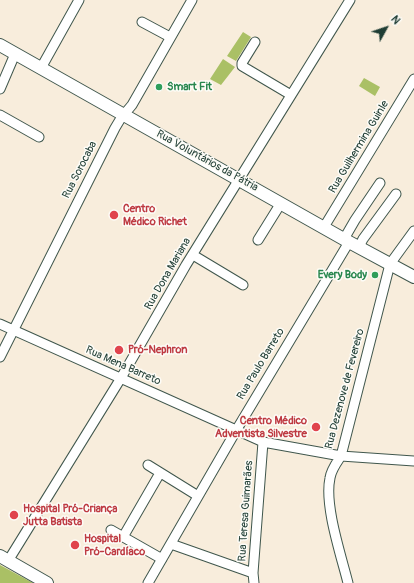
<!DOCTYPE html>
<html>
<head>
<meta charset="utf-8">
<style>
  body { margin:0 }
  #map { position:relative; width:414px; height:583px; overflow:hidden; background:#f8eddc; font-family:Pangolin,sans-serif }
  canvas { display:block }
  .north { position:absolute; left:366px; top:8px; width:40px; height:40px; -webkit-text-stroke:3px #fdfcf7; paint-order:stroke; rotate:50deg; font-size:11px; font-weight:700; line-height:16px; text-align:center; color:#1f3d34 }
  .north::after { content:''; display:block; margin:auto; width:14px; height:18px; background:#1f3d34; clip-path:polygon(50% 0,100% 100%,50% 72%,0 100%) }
</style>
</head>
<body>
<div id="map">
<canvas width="414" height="583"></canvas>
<div class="north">N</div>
</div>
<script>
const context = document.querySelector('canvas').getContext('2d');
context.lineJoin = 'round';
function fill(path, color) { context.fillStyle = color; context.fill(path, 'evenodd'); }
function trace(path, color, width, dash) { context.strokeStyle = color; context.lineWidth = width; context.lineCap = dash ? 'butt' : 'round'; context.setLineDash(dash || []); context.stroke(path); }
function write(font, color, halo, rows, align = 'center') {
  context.font = font + ' Pangolin,sans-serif'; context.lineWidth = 3; context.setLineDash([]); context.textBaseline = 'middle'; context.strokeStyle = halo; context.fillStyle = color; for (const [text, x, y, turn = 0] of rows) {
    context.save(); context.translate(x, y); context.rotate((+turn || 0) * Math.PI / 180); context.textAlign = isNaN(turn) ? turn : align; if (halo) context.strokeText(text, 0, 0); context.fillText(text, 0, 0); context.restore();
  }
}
const green = new Path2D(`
  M243 32 251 37 236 61 227 56Z
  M223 59 235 67 221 85 210 79Z
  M364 78 380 87 375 96 359 86Z
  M0 565 33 583H0Z`);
const minor = new Path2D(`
  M142 22 170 37
  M255 42 242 63V66L291 95
  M41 68 79 0
  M0 89 15 54
  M0 115 39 137
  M324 227 414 79
  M344 239 355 220 380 183
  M258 240 281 203
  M359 247 363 239 396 194
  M193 255 243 285
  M0 324 263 442 341 456 414 461
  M0 357 115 128 121 118 132 105 192 0
  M148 465 198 496
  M111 530 162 559
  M123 537 160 473
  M171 544 253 573
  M8 561 121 378 186 265 350 0
  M148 583 237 429 349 242
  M254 583 253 573 263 442
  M348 583C341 555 324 505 330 478 331 470 337 462 341 456L390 264 414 231`);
const major = new Path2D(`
  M0 45 349 242 414 277
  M0 556 47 583`);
const markers = [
  [159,87,4,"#2e9e5b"],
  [114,215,5,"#e0444e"],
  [375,275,4,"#2e9e5b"],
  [119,350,5,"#e0444e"],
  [316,427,5,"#e0444e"],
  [14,515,5,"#e0444e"],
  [75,545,5,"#e0444e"]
];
const leisureNames = [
  ["Smart Fit",167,87],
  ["Every Body",367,275,"right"]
];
const streetNames = [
  ["Rua Guilhermina Guinle",359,147,-59],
  ["Rua Voluntários da Pátria",207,161,29],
  ["Rua Sorocaba",80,170,-63],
  ["Rua Dona Mariana",168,274,-60],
  ["Rua Paulo Barreto",261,364,-59],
  ["Rua Mena Barreto",123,366,24],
  ["Rua Dezenove de Fevereiro",345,389,-75],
  ["Rua Teresa Guimarães",246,511,-86]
];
const healthNames = [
  ["Centro",123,209],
  ["Médico Richet",123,222],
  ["Pró-Nephron",128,350],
  ["Centro Médico",307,421,"right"],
  ["Adventista Silvestre",307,434,"right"],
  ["Hospital Pró-Criança",23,509],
  ["Jutta Batista",23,522],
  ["Hospital",84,539],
  ["Pró-Cardíaco",84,552]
];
fill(green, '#aac065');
trace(minor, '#40574d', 11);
trace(major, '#40574d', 14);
trace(minor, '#fff', 9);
trace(major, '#fff', 12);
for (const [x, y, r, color] of markers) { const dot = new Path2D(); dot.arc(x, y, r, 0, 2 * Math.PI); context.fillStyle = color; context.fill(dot); trace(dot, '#fdfcf7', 1.5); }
write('bold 11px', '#27864d', '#fdfcf7', leisureNames, 'left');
write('11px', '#1f3d34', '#fdfcf7', streetNames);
write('bold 11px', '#be3a42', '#fdfcf7', healthNames, 'left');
</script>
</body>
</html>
